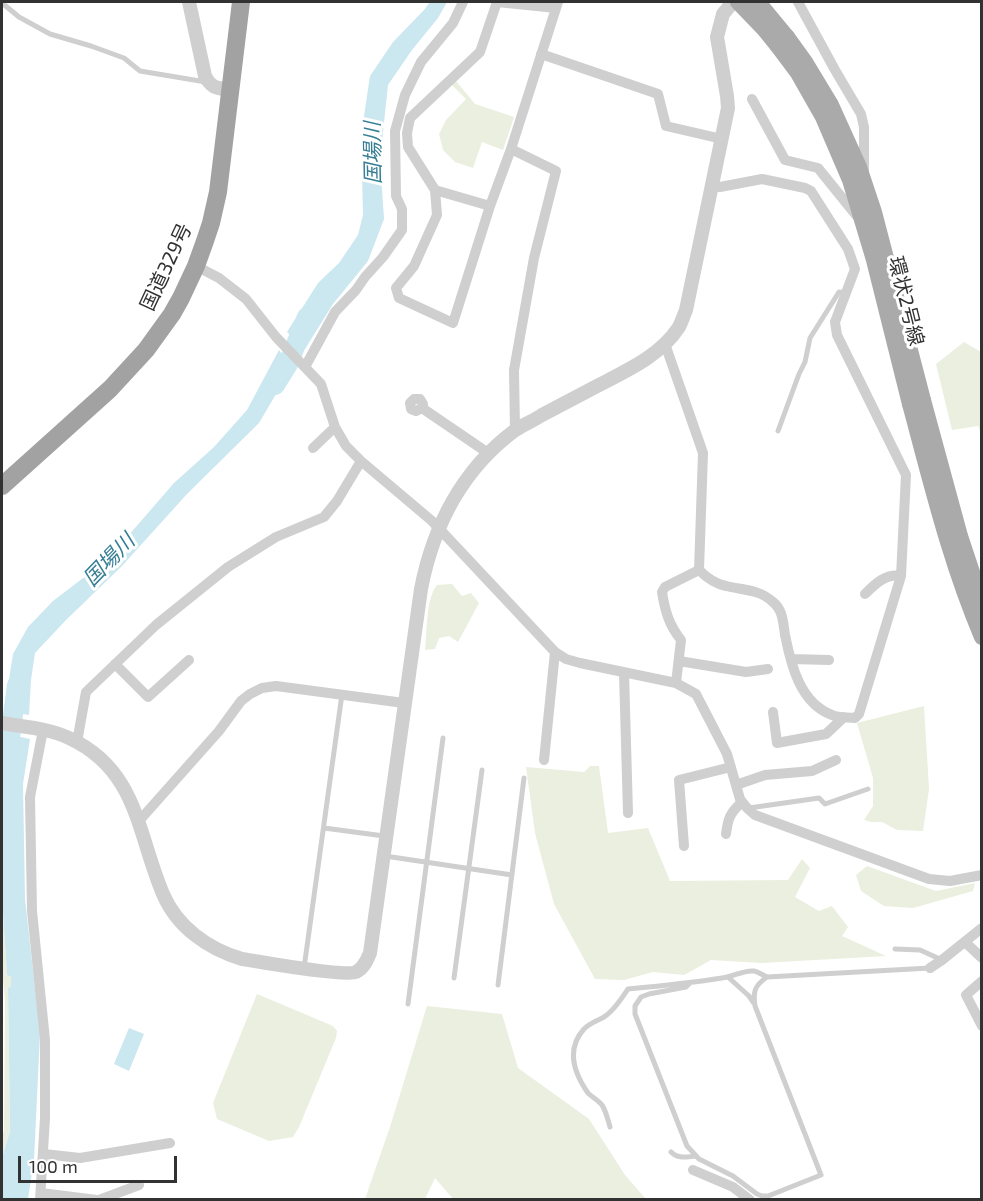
<!DOCTYPE html>
<html>
<head>
<meta charset="utf-8">
<style>
  body { margin:0 }
  #map { position:relative; width:983px; height:1201px; overflow:hidden; background:#fff; font-family:"Exo 2",sans-serif }
  canvas { display:block }
  .frame { position:absolute; inset:0; border:3px solid #323232; pointer-events:none }
  .scale { position:absolute; left:18px; top:1156px; width:159px; height:27px; box-sizing:border-box; border:3px solid #323232; border-top:0; padding-left:8px; font-size:18px; line-height:21px; white-space:nowrap; color:#323232; -webkit-text-stroke:4px #fff; paint-order:stroke }
</style>
</head>
<body>
<div id="map">
<canvas width="983" height="1201"></canvas>
<div class="frame"></div>
<div class="scale">100 m</div>
</div>
<script>
const context = document.querySelector('canvas').getContext('2d');
context.lineJoin = 'round';
function fill(path, color) { context.fillStyle = color; context.fill(path, 'evenodd'); }
function trace(path, color, width, dash) { context.strokeStyle = color; context.lineWidth = width; context.lineCap = dash ? 'butt' : 'round'; context.setLineDash(dash || []); context.stroke(path); }
function write(font, color, halo, rows, align = 'center') {
  context.font = font + ' "Exo 2","Noto Sans JP",sans-serif'; context.lineWidth = 6; context.setLineDash([]); context.textBaseline = 'middle'; context.strokeStyle = halo; context.fillStyle = color; for (const [text, x, y, turn = 0] of rows) {
    context.save(); context.translate(x, y); context.rotate((+turn || 0) * Math.PI / 180); context.textAlign = isNaN(turn) ? turn : align; if (halo) context.strokeText(text, 0, 0); context.fillText(text, 0, 0); context.restore();
  }
}
const green = new Path2D(`
  M456 81 475 104 514 117 503 150 482 142 473 168 455 162 443 150 439 134 446 120 466 99 452 85Z
  M964 342 981 352V434L978 426 952 430 936 364Z
  M452 584 462 596 471 593 479 603 458 642 449 636 439 638 435 649 425 650C427 632 426 598 437 585Z
  M924 706 929 789 923 831 897 830 882 822H871L864 820 873 806V778L857 723Z
  M590 766H599L608 833 648 828 670 881 788 880 802 859 810 868 795 897 819 911 832 906 848 927 842 936 886 956 762 963 711 960 684 975 653 972 624 980 595 979 554 904 535 833 526 767 584 772Z
  M867 866 936 891 975 883 973 891 913 908 884 906 861 891 856 875Z
  M2 897 7 975 11 977V986L8 988 10 1131 2 1158V1138L4 1130 5 1000 2 967Z
  M257 994 333 1026 337 1031 336 1038 299 1127 293 1137 269 1141 217 1119 213 1103Z
  M427 1006 502 1014 518 1068 589 1119 625 1175 646 1199H453L435 1178 425 1199H365L390 1127Z`);
const water = new Path2D(`
  M430 2H447L438 18 412 50 388 85 380 160 384 219 368 261 333 304 305 349 287 332 318 283 339 263 358 235 363 215 361 136 370 76 393 42 424 10Z
  M279 350 292 367 259 423 187 494 121 567 66 620 35 653 31 680 29 715 4 711 13 654 28 627 53 601 108 559 174 483 214 447 247 410Z
  M2 733 30 739 23 784 25 899 40 1034 34 1160 28 1199H2V1180L3 1169 2 1168V1158L10 1131 8 988 11 986V977L7 975 2 897Z
  M129 1028 144 1034 129 1071 114 1064Z`);
const river = new Path2D(`
  M275 385 288 364 307 317
  M7 760 17 685`);
const service = new Path2D(`
  M2 3 19 17 50 34 91 46 124 58 140 71 206 82
  M778 431 799 374 805 362 810 338 839 292 846 293
  M749 808 819 798 825 804 868 789
  M324 828 384 836
  M385 856 512 875
  M895 949 920 950 942 960
  M304 968 342 694
  M728 977 749 996 753 1002
  M454 978 482 770
  M690 983 686 987 649 994 641 997 635 1006V1014L687 1146 699 1159 733 1176 757 1194 762 1196H768L821 1175 755 1006C753 992 754 986 767 977
  M498 985 524 778
  M408 1004 443 738
  M610 1127C608 1120 606 1111 602 1105 598 1100 592 1097 588 1093 574 1073 566 1049 584 1029 590 1023 597 1021 604 1017 614 1011 622 998 628 989 660 986 691 983 722 978 733 977 743 970 754 971 759 972 762 975 767 977L930 968
  M671 1152C678 1159 685 1157 695 1156`);
const minor = new Path2D(`
  M798 2 835 70 861 114 864 127V173
  M556 8 497 2 480 52 410 118 407 133 408 147 435 190 437 215 414 266 396 288 399 298 453 323 490 206 511 149 558 2
  M541 54 658 94 666 126 722 139
  M752 99 785 160 818 168 856 215 858 214
  M511 149 556 171 534 258 514 370 515 430
  M435 190 490 206
  M196 266 219 278 246 299 276 337 321 384 335 427 346 446 361 461 432 521 555 652 566 659 580 663 676 683 696 694 727 754 740 799 747 808 755 815 929 879 950 881 982 875
  M665 344 703 453 699 570C706 577 715 584 726 586 742 590 759 589 773 602 783 610 783 622 785 635 791 665 800 703 832 715 838 718 847 717 855 718L859 714 901 576 906 475 837 335 835 322 855 269 848 249 811 191 805 188 762 179 720 187H712
  M305 367 335 312 356 290 365 277 383 257 402 230V209L396 196 395 131 405 95 421 62 453 23 463 2
  M422 408 423 404 420 399H414L410 403 411 409 416 411 422 408 488 453
  M313 448 335 427
  M865 594C875 584 886 573 901 576
  M791 659 829 660
  M679 661 746 672 768 669
  M115 664 148 697 189 660
  M624 673 628 813
  M676 683 681 640C669 625 665 611 662 592L665 587 699 570
  M773 712 777 743 826 734 844 717
  M77 742 86 692 156 625 228 567 276 537 324 517 337 501 361 461
  M544 760 555 652
  M736 785 765 775 812 771 836 760
  M139 821 219 731 241 701 250 694 262 688 276 686 404 703
  M726 834C728 818 730 813 742 802
  M684 846 679 780 731 767
  M965 942 982 958
  M930 968 942 960 982 928
  M982 981 966 995 982 1026
  M44 1154 80 1158 170 1143
  M693 1170 733 1187 750 1200
  M41 1193 97 1200
  M40 1200 45 1118V1040L32 911 30 797 43 730
  M99 1200 139 1185`);
const tertiary = new Path2D(`
  M189 2 205 76C212 89 217 88 231 90
  M2 723C24 727 48 728 69 738 138 770 137 833 163 894 177 927 208 949 242 959 260 962 345 977 356 972 364 968 367 960 370 953L421 589C433 527 462 470 514 431 522 425 533 421 542 415 561 405 580 395 599 385 628 370 661 355 679 327 682 321 684 315 686 310L728 108 727 96 717 37 723 14 733 2`);
const primary = new Path2D(`
  M738 2 764 29 777 45
  M758 2 787 37
  M923 400 960 536 982 602
  M910 404C931 482 950 562 982 637`);
const trunk = new Path2D(`
  M2 486 110 389 146 350 172 314 181 298 196 266 205 241 211 223 218 192 241 2`);
const primaryBridge = new Path2D(`
  M787 37 805 62 831 105 859 167 874 212 923 400
  M777 45 798 73 823 117 850 180 874 260 910 404`);
const streetNames = [
  ["国道329号",166,267,-65],
  ["環状2号線",906,301,76]
];
const waterNames = [
  ["国場川",373,153,-91],
  ["国場川",109,560,-46]
];
fill(green, '#eaefdf');
fill(water, '#cbe7f0');
trace(river, '#cbe7f0', 20);
trace(service, '#cfcfcf', 5);
trace(minor, '#cfcfcf', 10);
trace(tertiary, '#cfcfcf', 14);
trace(primary, '#aaa', 16);
trace(trunk, '#a2a2a2', 18);
trace(primaryBridge, '#aaa', 16);
write('20px', '#323232', '#fff', streetNames);
write('italic 21px', '#367e94', '#fff', waterNames);
</script>
</body>
</html>
